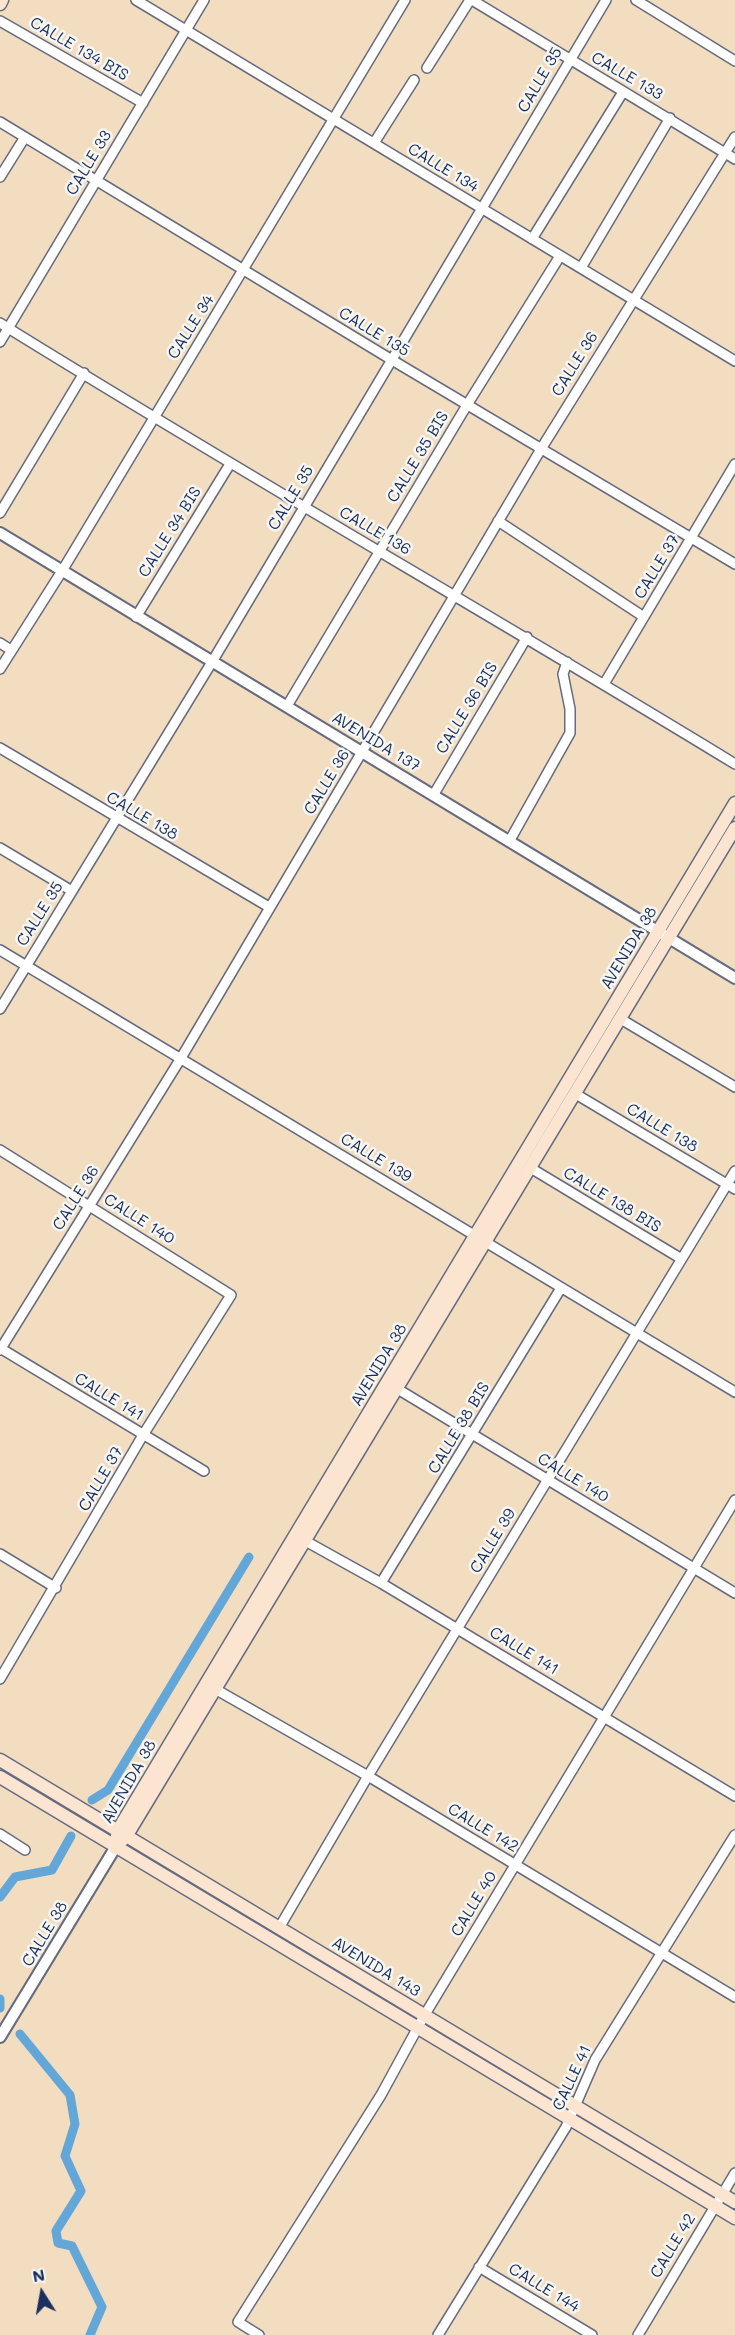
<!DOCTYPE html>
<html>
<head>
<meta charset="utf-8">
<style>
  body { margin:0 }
  #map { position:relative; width:735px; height:2335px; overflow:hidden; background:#f2ddc0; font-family:Mali,sans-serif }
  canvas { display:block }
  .north { position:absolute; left:12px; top:2263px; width:60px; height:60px; -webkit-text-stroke:4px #f6f6f2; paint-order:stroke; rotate:349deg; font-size:16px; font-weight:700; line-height:24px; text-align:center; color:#1b2f5e }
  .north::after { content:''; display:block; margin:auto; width:21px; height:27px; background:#1b2f5e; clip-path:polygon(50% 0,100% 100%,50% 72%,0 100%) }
</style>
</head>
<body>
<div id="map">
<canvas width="735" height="2335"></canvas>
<div class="north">N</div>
</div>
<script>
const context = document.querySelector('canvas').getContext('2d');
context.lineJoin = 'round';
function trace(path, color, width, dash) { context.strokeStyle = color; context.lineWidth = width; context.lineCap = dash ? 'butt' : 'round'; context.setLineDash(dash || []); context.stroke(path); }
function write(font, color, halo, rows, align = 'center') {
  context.font = font + ' Mali,sans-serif'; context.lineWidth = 5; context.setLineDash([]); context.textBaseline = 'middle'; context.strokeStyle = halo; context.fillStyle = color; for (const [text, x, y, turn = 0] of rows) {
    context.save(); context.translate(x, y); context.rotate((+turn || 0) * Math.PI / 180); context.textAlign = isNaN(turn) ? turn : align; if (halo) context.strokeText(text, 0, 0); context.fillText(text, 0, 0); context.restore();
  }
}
const canal = new Path2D(`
  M92 1800 108 1790 249 1557
  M0 1897 15 1877 52 1870 71 1836
  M0 1999V2008
  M20 2034 70 2095 75 2124 65 2156 81 2191 56 2231 58 2243 72 2246 102 2307 90 2335`);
const minor = new Path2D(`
  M136 0 735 361
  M472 0 735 159
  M636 0 735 61
  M0 21 143 103
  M427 68 470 0
  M0 122 392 360 735 564
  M374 143 414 80
  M0 177 25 137
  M532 239 623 92
  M581 268 670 118
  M0 323C243 474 491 615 735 764
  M0 342 204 0
  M0 513 84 373
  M498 521 644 617
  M136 617 230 464
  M0 643 11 650
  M0 669 62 571 405 0
  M604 684 735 464
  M287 706 467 405 560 256
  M0 748 269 907
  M434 794 527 637
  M510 840 570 733V709L563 674 567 662
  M0 848 72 891
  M0 950 735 1392
  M0 1009 212 662 606 0
  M619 1018 735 1087
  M574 1093 735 1189
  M0 1150 231 1295 143 1435 0 1679
  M529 1167 680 1258
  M0 1348 204 1471
  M0 1350 181 1058 541 449 735 137
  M396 1388 735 1593
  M300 1538 381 1583 735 1796
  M0 1554 56 1588
  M381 1583 561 1288
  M215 1689 368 1776 735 1997
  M0 1834 25 1850
  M279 1928 368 1776 735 1171
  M479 2267 592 2335
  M259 2335 238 2322 381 2095 424 2016 735 1500
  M438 2335 566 2127 595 2060 735 1835
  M638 2335 735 2173`);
const tertiary = new Path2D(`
  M0 533 735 978
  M0 2037 115 1848`);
const secondary = new Path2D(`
  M0 4 2 0
  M0 1760 735 2202
  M0 1777 735 2218
  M116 1847 127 1835 735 828
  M115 1848 118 1830 735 803`);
const streetNames = [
  ["CALLE 134 BIS",79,49,30],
  ["CALLE 133",627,76,30],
  ["CALLE 35",540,80,-60],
  ["CALLE 33",89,163,-59],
  ["CALLE 134",443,168,31],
  ["CALLE 34",191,327,-58],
  ["CALLE 135",374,332,31],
  ["CALLE 36",575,364,-58],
  ["CALLE 35 BIS",418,457,-59],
  ["CALLE 35",291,498,-59],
  ["CALLE 136",375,531,30],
  ["CALLE 34 BIS",170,532,-58],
  ["CALLE 37",657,567,-59],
  ["CALLE 36 BIS",467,708,-59],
  ["AVENIDA 137",376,742,31],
  ["CALLE 36",327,782,-59],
  ["CALLE 138",142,816,30],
  ["CALLE 35",40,914,-58],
  ["AVENIDA 38",629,948,-59],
  ["CALLE 138",662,1128,31],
  ["CALLE 139",376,1158,31],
  ["CALLE 36",76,1198,-58],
  ["CALLE 138 BIS",612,1200,31],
  ["CALLE 140",139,1219,32],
  ["AVENIDA 38",379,1365,-59],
  ["CALLE 141",109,1397,31],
  ["CALLE 38 BIS",459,1428,-59],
  ["CALLE 140",573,1478,31],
  ["CALLE 37",101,1479,-60],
  ["CALLE 39",493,1541,-59],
  ["CALLE 141",524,1651,31],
  ["AVENIDA 38",129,1782,-60],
  ["CALLE 142",483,1828,31],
  ["CALLE 40",474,1904,-59],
  ["CALLE 38",45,1934,-59],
  ["AVENIDA 143",376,1967,31],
  ["CALLE 41",572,2078,-65],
  ["CALLE 42",673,2246,-59],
  ["CALLE 144",544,2288,31]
];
trace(canal, '#63a7d8', 9);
trace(minor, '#666c80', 12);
trace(tertiary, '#666c80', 14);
trace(secondary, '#666c80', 15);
trace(minor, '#fff', 9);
trace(tertiary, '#fff', 10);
trace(secondary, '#fce5d0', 12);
write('16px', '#1b2f5e', '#f6f6f2', streetNames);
</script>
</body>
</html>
